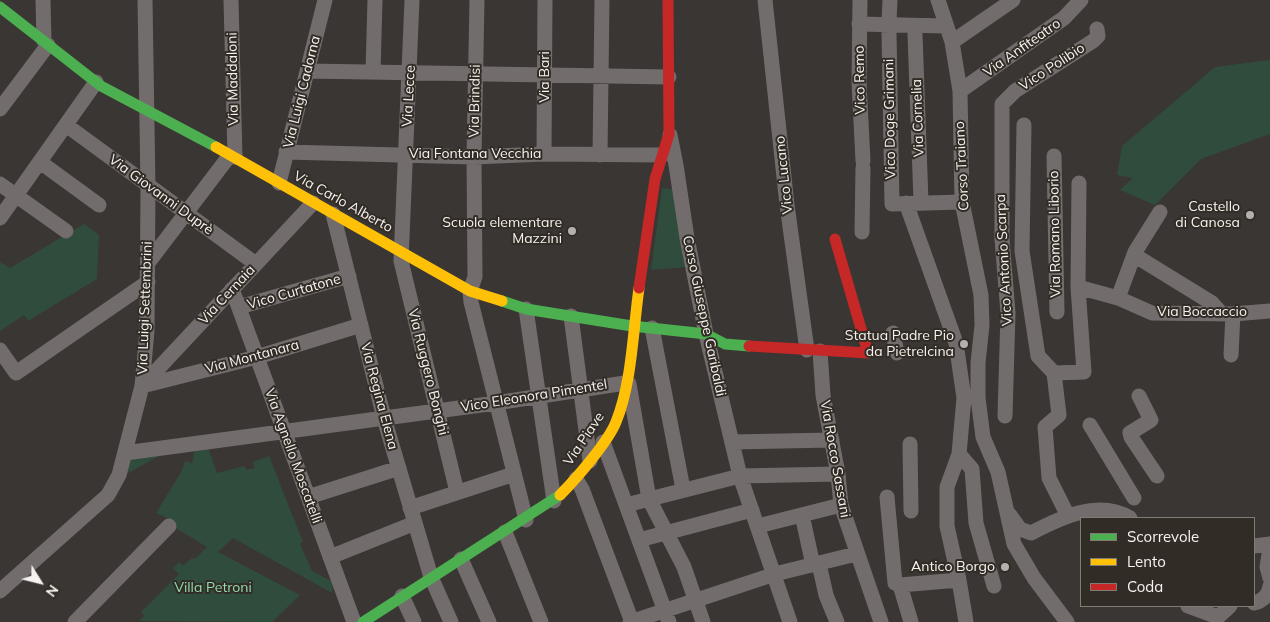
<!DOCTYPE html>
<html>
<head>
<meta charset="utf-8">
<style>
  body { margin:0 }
  #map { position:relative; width:1270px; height:622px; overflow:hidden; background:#3a3633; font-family:Mulish,sans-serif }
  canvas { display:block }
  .legend { position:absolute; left:1080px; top:517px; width:175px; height:90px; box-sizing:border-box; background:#322c26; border:1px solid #817b76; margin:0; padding:6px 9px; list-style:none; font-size:15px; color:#f7f2ef }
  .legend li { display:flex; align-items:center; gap:10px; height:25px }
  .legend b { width:25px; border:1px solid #817b76 }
  .north { position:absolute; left:15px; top:557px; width:50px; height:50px; -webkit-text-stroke:4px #322c26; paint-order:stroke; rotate:126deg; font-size:14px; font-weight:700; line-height:20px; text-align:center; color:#f7f2ef }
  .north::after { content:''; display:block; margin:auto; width:18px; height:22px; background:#f7f2ef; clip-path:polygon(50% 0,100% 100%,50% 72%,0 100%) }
</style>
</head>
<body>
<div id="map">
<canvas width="1270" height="622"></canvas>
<ul class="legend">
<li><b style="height:6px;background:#4caf50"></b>Scorrevole</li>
<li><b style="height:6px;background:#ffc107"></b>Lento</li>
<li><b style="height:6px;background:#c62828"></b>Coda</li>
</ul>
<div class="north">N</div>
</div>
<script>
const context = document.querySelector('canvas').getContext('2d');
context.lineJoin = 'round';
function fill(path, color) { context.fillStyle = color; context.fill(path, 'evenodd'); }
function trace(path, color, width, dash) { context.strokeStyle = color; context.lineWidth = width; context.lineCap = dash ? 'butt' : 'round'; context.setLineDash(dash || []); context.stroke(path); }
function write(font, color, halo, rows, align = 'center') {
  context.font = font + ' Mulish,sans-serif'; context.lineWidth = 4; context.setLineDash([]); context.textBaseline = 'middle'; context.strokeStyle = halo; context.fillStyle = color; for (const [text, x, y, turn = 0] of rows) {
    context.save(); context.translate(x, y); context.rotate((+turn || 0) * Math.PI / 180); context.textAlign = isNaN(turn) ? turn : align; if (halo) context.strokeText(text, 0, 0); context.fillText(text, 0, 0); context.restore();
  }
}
const green = new Path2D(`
  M1270 60V134L1201 159 1155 205 1120 190 1133 178 1117 175 1122 146 1215 67Z
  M662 188 673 189 686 267 651 270Z
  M84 224 99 235 97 279 28 321 24 315 0 331V262L10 268Z
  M208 447 217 473 245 466 246 470 255 468 253 462 269 456 303 542 300 544 312 571 333 582 332 593 233 538 218 552 300 595 272 622 139 621 144 616 141 612 179 574 173 568 179 562 183 566 192 558 195 559 207 547 169 524V519L156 513 181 472 185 461 192 463 195 449Z
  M164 453 125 475 130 458Z`);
const street = new Path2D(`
  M43 0 44 41
  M231 0 235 157
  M412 0 401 261 457 492
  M477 0 474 157 475 277 470 291 471 302 526 520
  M765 0 787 205 807 350
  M860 0 859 82 863 161
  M938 0 952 42 960 91 962 202 981 295 982 325 978 363V398L983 437 998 472 1014 544 1034 578 1067 622
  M889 21 890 0
  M859 24 945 26
  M889 33 892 204 962 202
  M915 34 921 202
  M952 42 1013 0
  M307 71 669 77
  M373 72 375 0
  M960 91 1064 18 1081 0
  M0 109 48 45
  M66 125 256 264
  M1024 125 1022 251 1038 356 1054 373 1059 415 1045 427 1049 478 1067 514
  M670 135 676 165 687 238 706 334 740 476 790 622
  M286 152 474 157 544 154 663 155
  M544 154 545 0
  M600 155 602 0
  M1054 156 1057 312
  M40 162 99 205
  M279 183 325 0
  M0 184 66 231
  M906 203 956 343 964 398 959 454 947 487V526L959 580 966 622
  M333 214 384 418 431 577 451 622
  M0 218 96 82
  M862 232 863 168
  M1134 255 1212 303 1222 314
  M148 263 230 155
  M1078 287 1118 298 1152 313 1233 314 1270 311
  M232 289 354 622
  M1118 298 1135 252 1160 212
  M239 307 349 276
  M526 309 554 501
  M571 316 590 461
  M652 328 683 489
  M893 333 897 353
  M0 350 16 373 148 282
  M820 351 823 395 838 474 841 505 881 622
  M1231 355 1233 314
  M1054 373 1084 372 1078 287 1079 183
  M142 386 313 203
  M142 386 257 357 361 325
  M1139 396 1151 420 1130 433 1131 437 1157 476
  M1005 416 1008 313 1002 239V104L1015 91 1093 41 1098 36 1097 29
  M1090 425 1134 498
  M603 442 669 622
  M732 442 832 440
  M910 444 911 511
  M125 453 496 403 625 383 629 384 649 499 684 567 703 622
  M959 454 972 469 976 523 994 586
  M576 479 582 489 632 622
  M308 497 399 468
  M887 497 895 583 900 585
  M626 505 740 476 838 474
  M410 508 514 474
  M802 515 813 565
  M1010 515 1020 529 1031 533C1060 518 1098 499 1130 518
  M758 526 841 505
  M505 532 541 622
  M639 540 752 510
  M1254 546 1270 544
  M1270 548 1267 567 1270 578
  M330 557 415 523
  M461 559 489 622
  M819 564 826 595 837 622
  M0 591 108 495 119 475 142 386 147 331 148 187 145 0
  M402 596 414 622
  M1254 603C1263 601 1269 594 1270 586
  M1188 606 1218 617 1230 606
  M75 622 169 526
  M630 622 775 574 856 554
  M911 622 900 585 959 580`);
const fast = new Path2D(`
  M0 7 101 86 216 147
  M502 301 526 309 632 326 706 334 725 344 749 346
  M363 622 560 495`);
const slow = new Path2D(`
  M216 147 470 291 502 301
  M560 495C576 479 608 442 616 422 632 383 633 330 639 288`);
const jam = new Path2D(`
  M639 288 655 179 669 134 668 0
  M749 346 868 353 835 239`);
const markers = [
  [1250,215,5,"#b5b0ad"],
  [572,231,5,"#b5b0ad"],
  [964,344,5,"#b5b0ad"],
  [1005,567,5,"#b5b0ad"]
];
const streetNames = [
  ["Via Anfiteatro",1022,48,-35],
  ["Vico Polibio",1052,67,-33],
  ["Via Bari",545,77,-90],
  ["Via Maddaloni",233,79,-91],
  ["Vico Remo",860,80,-91],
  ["Via Luigi Cadorna",302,92,-76],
  ["Via Lecce",409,96,-87],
  ["Via Brindisi",475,101,-89],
  ["Via Cornelia",918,118,-92],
  ["Vico Doge Grimani",890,119,-91],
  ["Via Fontana Vecchia",475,154],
  ["Corso Traiano",962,166,-93],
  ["Vico Lucano",784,175,-96],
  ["Via Giovanni Duprè",161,195,36],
  ["Via Carlo Alberto",343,202,29],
  ["Via Romano Liborio",1055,234,-91],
  ["Vico Antonio Scarpa",1004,260,-93],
  ["Vico Curtatone",294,292,-16],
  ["Via Cernaia",227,295,-47],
  ["Via Luigi Settembrini",145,308,-88],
  ["Via Boccaccio",1202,312],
  ["Corso Giuseppe Garibaldi",704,316,78],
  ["Via Montanara",252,357,-15],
  ["Via Ruggero Bonghi",428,372,76],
  ["Via Regina Elena",379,396,75],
  ["Vico Eleonora Pimentel",534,396,-9],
  ["Via Piave",584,439,-56],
  ["Via Agnello Moscatelli",293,456,70],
  ["Via Rocco Sassani",835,459,80]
];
const poiNames = [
  ["Castello",1240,207],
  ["di Canosa",1240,223],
  ["Scuola elementare",562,223],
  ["Mazzini",562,239],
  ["Statua Padre Pio",954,336],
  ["da Pietrelcina",954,352],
  ["Antico Borgo",995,567]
];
const parkNames = [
  ["Villa Petroni",213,588]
];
fill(green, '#304c3c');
trace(street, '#736c6d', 15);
trace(fast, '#4caf50', 11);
trace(slow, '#ffc107', 11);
trace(jam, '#c62828', 11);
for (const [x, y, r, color] of markers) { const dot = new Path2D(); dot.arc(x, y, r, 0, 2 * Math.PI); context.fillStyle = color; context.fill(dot); trace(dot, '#322c26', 2); }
write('14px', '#f7f2ef', '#322c26', streetNames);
write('14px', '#f7f2ef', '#322c26', poiNames, 'right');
write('14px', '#92dcb1', '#322c26', parkNames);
</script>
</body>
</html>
